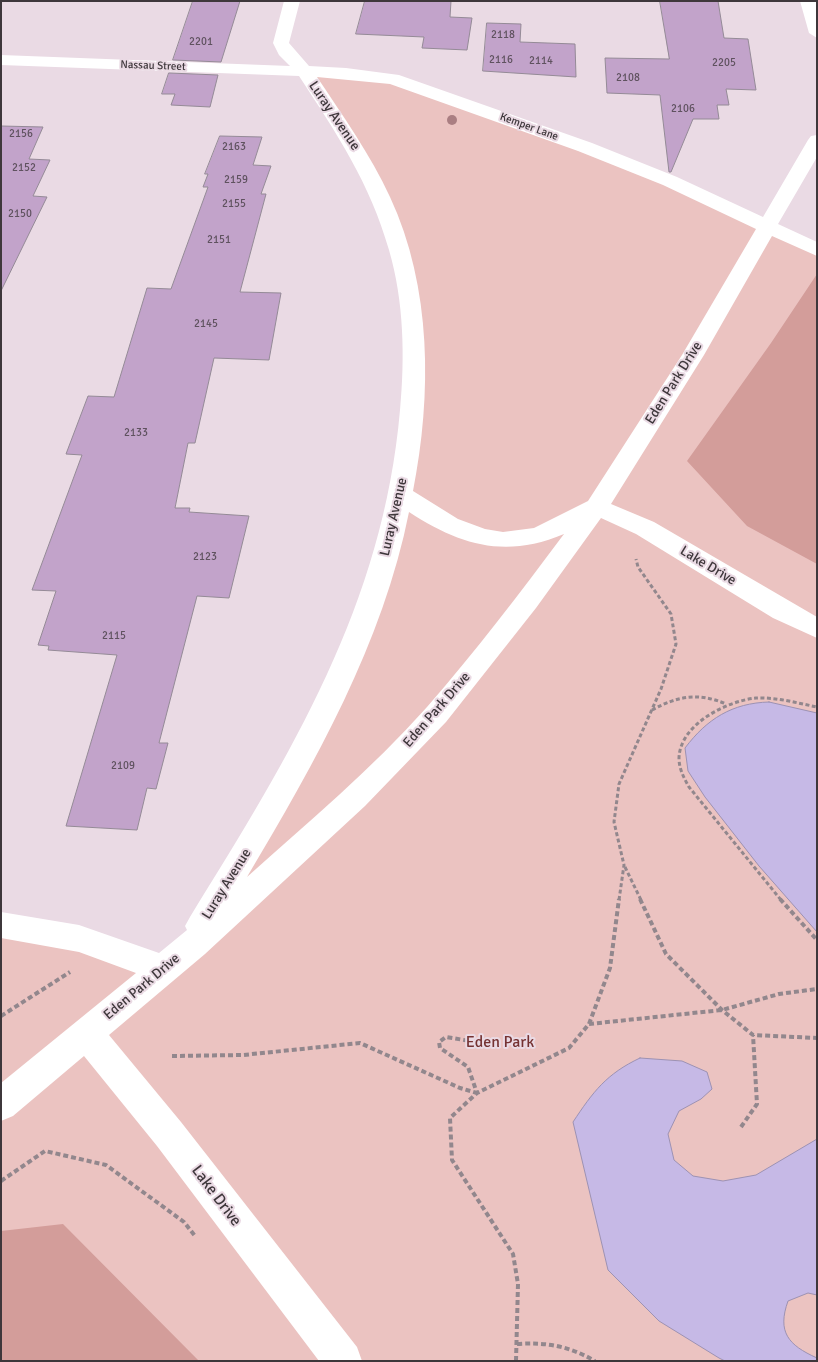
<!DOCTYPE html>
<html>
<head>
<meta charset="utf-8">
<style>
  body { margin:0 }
  #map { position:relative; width:818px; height:1362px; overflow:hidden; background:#eadae4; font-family:Signika,sans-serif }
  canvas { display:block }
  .frame { position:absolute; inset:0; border:2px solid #3e373b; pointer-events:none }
</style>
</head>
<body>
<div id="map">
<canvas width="818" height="1362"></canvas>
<div class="frame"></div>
</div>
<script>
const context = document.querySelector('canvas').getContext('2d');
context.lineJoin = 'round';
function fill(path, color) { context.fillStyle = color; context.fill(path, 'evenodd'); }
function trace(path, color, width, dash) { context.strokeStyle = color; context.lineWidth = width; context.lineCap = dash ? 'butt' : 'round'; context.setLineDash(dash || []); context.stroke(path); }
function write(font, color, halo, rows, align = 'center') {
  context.font = font + ' Signika,sans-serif'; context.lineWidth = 4; context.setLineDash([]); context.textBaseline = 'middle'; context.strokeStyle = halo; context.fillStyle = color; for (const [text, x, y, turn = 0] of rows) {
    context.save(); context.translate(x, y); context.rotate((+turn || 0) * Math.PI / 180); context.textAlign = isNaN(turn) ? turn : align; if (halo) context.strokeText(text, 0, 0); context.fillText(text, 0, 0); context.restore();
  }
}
const green = new Path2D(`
  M304 71 393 79 585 147 817 250V1361H1V925L167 972 268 816 391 538 411 313 381 198Z`);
const forest = new Path2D(`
  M817 274V564L747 526 687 461 771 343Z
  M63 1224 199 1361H1V1231Z`);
const water = new Path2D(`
  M769 702 817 713V932L759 866 705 797 688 771 685 748C707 719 732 703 769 702Z
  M640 1058 682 1061 707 1072 712 1089 701 1099 679 1111 668 1134 674 1160 693 1176 723 1181 756 1175 817 1139V1295L808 1293 788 1301C777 1332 788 1345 817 1358V1361H725L719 1358 659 1321 608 1270 573 1122C593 1092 606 1074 640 1058Z`);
const building = new Path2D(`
  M193 1H240L221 62 173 60Z
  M365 1H451L450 17 472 18 467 50 422 48 424 37 356 34Z
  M660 1H718L724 38 748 39 756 90 726 89 729 105H717L719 119H693L671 172H669L660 95 607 93 605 58 669 59Z
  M487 23 521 24 520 42 575 44 576 77 483 71Z
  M169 73 218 75 210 107 171 105 175 94H162Z
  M1 126 43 127 29 159 50 160 33 196 47 197 1 291Z
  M220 136 262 137 253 165 271 166 261 194H266L240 292 281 293 269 360 214 358 195 443H188L175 508H190L189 512 249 516 229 598 197 596 159 743H168L156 789 147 788 137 830 66 826 117 655 48 650 49 646 38 645 56 591 32 590 82 455 66 454 88 396 114 397 147 288 171 289 208 187H203L208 174H205Z`);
const pathFar1 = new Path2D(`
  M652 710C678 696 698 692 726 704
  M625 867 641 900
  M619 900 624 865 614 822 619 784 661 689 676 644 671 614 638 567 636 559
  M781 900 689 787C684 778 679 769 679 758 680 724 727 701 756 698 776 697 797 703 817 707`);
const path = new Path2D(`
  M640 899 666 954 722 1010 753 1035 817 1038
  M780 899 817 940
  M1 1016 70 972
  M589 1024 722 1010 779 994 817 989
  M476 1042 446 1037 439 1042 440 1048 468 1067 477 1093
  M172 1056 243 1055 360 1043 460 1088 477 1093
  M741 1127 757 1104 753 1035
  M1 1181 45 1151 106 1165 184 1222 195 1236
  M517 1344C546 1342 569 1346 595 1361
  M516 1361 518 1284 513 1254 452 1160 450 1118 477 1093 569 1048 589 1024 610 968 619 899`);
const minor = new Path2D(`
  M284 1H300L289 43 309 66 346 68 399 75 592 143 677 177 763 217 808 140 811 136 817 135V157L778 224 817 242V256L772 236 704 355 611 504 654 522 817 617V638L773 618 636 534 601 518 536 608 446 722 365 806 205 954 109 1035 181 1122 357 1347 362 1361H319L157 1146 84 1056 13 1116 1 1121V1083L136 973 79 952 1 938V912L79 925 159 953 187 930 185 926 190 917C291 754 383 605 400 410 405 358 404 301 389 250 370 183 337 134 299 76L1 65V55L290 66 279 55 273 43ZM317 77 390 84 578 151 663 185 756 229 682 355 588 501 534 528 503 532 485 529 458 519 413 491C432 395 432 287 390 197 370 154 343 116 317 77ZM409 512C460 545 505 559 564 534 520 593 475 652 427 707 372 769 308 822 247 877 315 763 383 643 409 512Z
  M800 1H816L817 38 809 33Z`);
const trees = [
  [452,120]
];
const numberNames = [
  ["2118",503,35],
  ["2201",201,42],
  ["2116",501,60],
  ["2114",541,61],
  ["2205",724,63],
  ["2108",628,78],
  ["2106",683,109],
  ["2156",21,134],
  ["2163",234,147],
  ["2152",24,168],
  ["2159",236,180],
  ["2155",234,204],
  ["2150",20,214],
  ["2151",219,240],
  ["2145",206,324],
  ["2133",136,433],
  ["2123",205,557],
  ["2115",114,636],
  ["2109",123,766]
];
const farStreetnames = [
  ["Nassau Street",153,66,2],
  ["Kemper Lane",529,127,20]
];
const streetNames = [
  ["Luray Avenue",334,116,56],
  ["Eden Park Drive",674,383,-58],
  ["Luray Avenue",394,517,-77],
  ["Lake Drive",708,566,31],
  ["Eden Park Drive",437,710,-49],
  ["Luray Avenue",227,884,-58],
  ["Eden Park Drive",142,987,-40]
];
const nearParknames = [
  ["Eden Park",500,1043]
];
const nearStreetnames = [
  ["Lake Drive",216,1196,53]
];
fill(green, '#ebc3c1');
fill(forest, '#d39d9a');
fill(water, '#c6b9e6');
trace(water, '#9d92b3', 1);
fill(building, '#c2a3ca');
trace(building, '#948a96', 1);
trace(pathFar1, '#92878d', 3, [4, 2.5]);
trace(path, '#92878d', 4, [5, 3]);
fill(minor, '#fff');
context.fillStyle = '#aa7e82';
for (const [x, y] of trees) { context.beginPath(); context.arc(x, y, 5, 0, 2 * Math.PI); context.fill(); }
write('11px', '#5f525f', null, numberNames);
write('11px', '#3e373b', '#eadae4', farStreetnames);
write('14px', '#3e373b', '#eadae4', streetNames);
write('16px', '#753232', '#eadae4', nearParknames);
write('16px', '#3e373b', '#eadae4', nearStreetnames);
</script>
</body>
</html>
